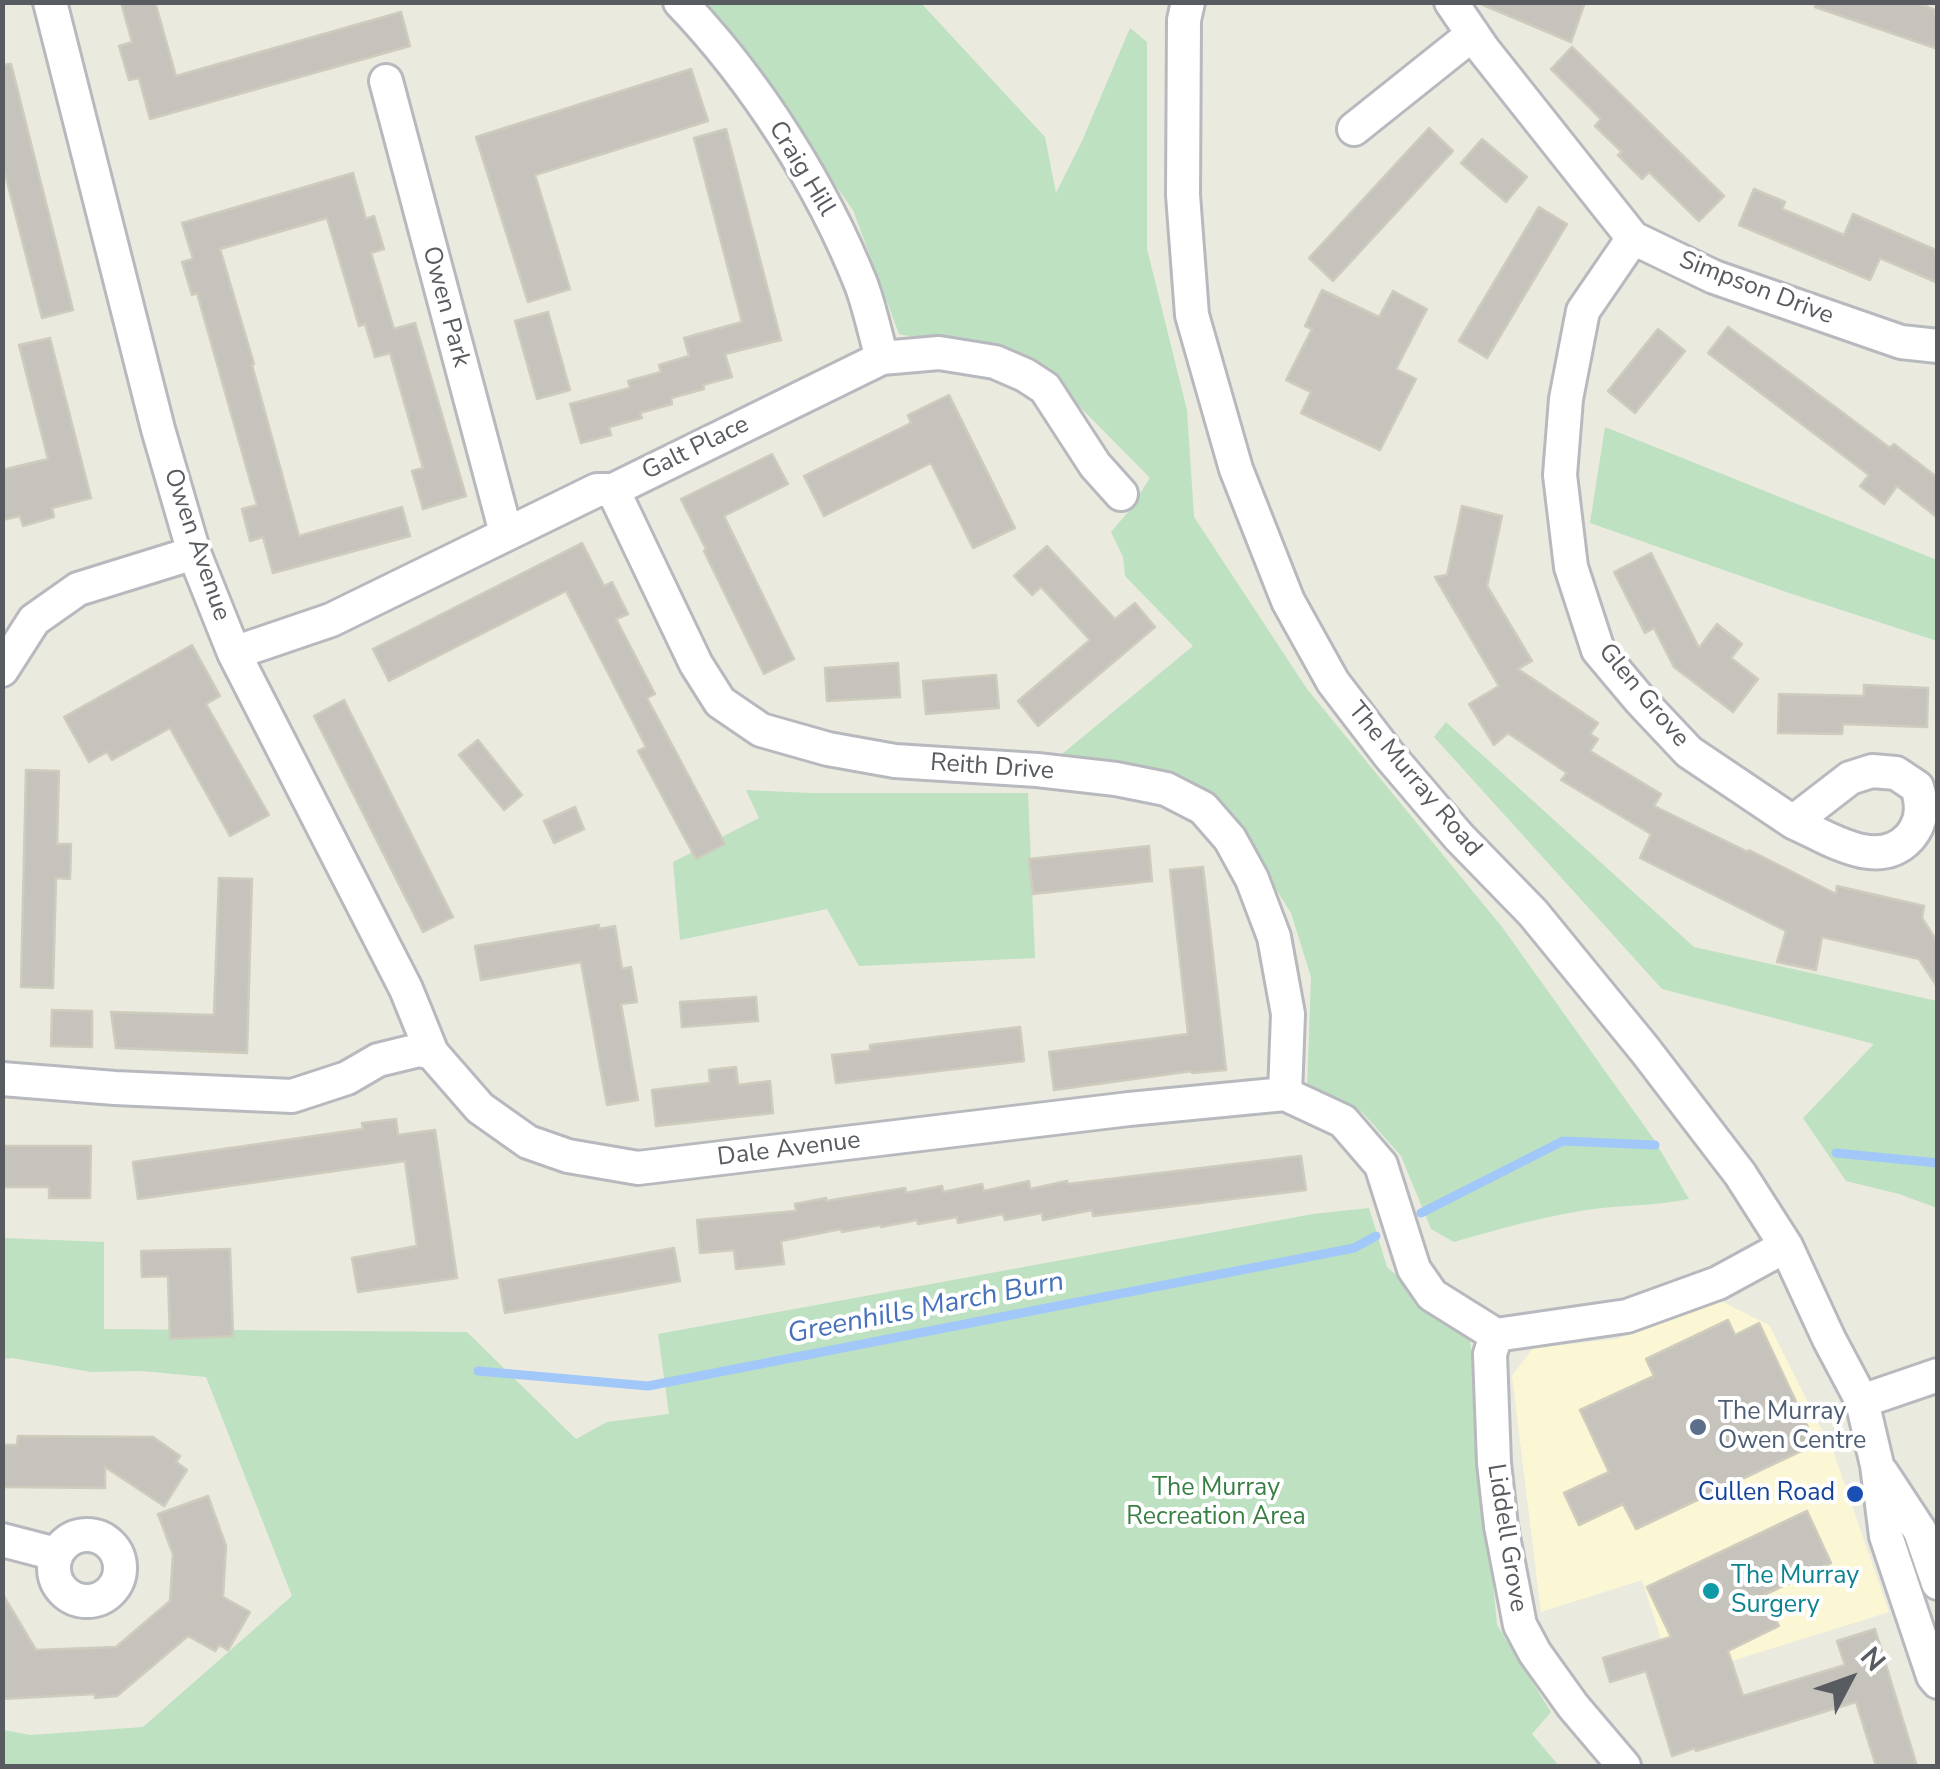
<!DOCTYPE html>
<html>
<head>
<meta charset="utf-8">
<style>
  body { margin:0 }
  #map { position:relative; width:1940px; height:1769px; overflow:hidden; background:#ebeadf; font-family:"Nunito Sans",sans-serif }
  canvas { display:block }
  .frame { position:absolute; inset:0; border:5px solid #585b60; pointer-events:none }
  .north { position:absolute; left:1800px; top:1629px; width:100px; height:100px; -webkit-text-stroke:8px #fff; paint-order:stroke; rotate:49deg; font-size:28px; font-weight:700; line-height:40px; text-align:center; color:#585b60 }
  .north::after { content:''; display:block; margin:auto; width:35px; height:45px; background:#585b60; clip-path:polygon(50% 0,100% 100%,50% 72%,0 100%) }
</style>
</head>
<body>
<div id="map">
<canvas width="1940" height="1769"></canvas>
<div class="frame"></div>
<div class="north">N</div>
</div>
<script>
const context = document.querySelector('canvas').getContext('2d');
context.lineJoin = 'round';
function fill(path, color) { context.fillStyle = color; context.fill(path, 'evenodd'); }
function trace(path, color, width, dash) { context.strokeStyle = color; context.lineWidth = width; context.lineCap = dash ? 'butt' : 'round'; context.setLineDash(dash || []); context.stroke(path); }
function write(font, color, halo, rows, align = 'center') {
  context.font = font + ' "Nunito Sans",sans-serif'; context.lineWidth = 8; context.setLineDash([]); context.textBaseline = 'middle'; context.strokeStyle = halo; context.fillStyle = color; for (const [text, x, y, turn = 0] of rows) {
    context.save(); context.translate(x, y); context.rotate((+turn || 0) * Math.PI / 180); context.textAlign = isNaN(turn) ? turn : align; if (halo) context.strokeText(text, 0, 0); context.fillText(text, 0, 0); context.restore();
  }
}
const commercial = new Path2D(`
  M1721 1301 1769 1325 1834 1454 1889 1612 1674 1679 1642 1580 1541 1612 1512 1376 1533 1348 1617 1339Z`);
const green = new Path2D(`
  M706 3H921L1045 137 1056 193 1082 141 1130 28 1147 42V249L1187 410 1194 517 1307 689 1502 927 1653 1138 1689 1199C1660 1205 1631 1205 1602 1208 1551 1214 1502 1228 1454 1242L1431 1229 1401 1156 1362 1112 1307 1090 1311 977 1291 913 1238 829 1207 791 1062 754 1193 646 1125 576 1123 557 1111 532 1128 512 1150 478 1080 407 1018 357 899 334 853 210Z
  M1605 427 1937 560V641L1792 594 1590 523Z
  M1446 722 1694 947 1937 1001V1208L1899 1194 1846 1181 1803 1118 1874 1044 1662 989 1434 737Z
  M746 790 809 793H1028L1035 958 859 966 827 909 680 940 673 862 759 818Z
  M1369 1208 1387 1267 1470 1339 1497 1625 1551 1712 1532 1734 1559 1766H3V1730L31 1735 143 1727 292 1596 206 1377 142 1371 91 1372 12 1358 3 1359V1238L104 1242V1329L467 1332 576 1439 607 1422 669 1414 658 1334 1313 1214Z`);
const stream = new Path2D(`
  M1836 1153 1938 1163
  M1421 1213 1563 1141 1655 1145
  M478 1371 648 1386 1354 1248 1376 1236`);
const building = new Path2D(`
  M121 2H155L176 76 401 12 410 46 150 119 139 78 129 80 119 46 132 42Z
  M1476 2H1585L1571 42Z
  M1816 2H1915L1938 11V49L1815 7Z
  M1572 47 1724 196 1699 221 1649 172 1642 179 1618 155 1622 152 1595 126 1601 119 1551 69Z
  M11 64 73 310 42 318 2 162V65Z
  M691 69 708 121 535 175 570 289 528 302 476 137Z
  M1429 128 1453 151 1333 281 1309 258Z
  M726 129 781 340 725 354 732 377 703 385 704 389 671 398 672 404 640 413 642 418 609 427 611 435 581 443 570 404 630 388 628 381 661 372 659 365 689 356 684 338 742 322 694 138Z
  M1482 139 1527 177 1506 202 1461 163Z
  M353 173 366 219 374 216 384 249 371 253 394 329 415 323 466 496 423 509 412 471 423 468 390 353 375 357 365 324 359 326 327 218 220 249 254 364 252 365 299 536 402 507 410 536 273 573 263 537 250 541 242 509 257 505 197 293 192 295 182 262 193 259 182 223Z
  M1754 189 1785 202 1782 209 1844 235 1853 214 1938 251V283L1880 258 1870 280 1739 225Z
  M1539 207 1567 224 1487 358 1459 341Z
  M1322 290 1379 317 1393 291 1427 309 1396 369 1416 379 1380 450 1301 413 1311 392 1286 380 1312 329 1305 326Z
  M548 312 570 390 537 399 515 321Z
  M1728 327 1890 448 1894 444 1938 478V518L1897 486 1884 504 1860 486 1869 475 1708 353Z
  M1658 329 1685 351 1635 413 1608 391Z
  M50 338 91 498 52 508 54 517 23 526 20 516 2 520V470L48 459 19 345Z
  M949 395 1015 528 973 548 931 463 824 516 804 476 911 423 908 415Z
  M772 454 788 484 724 516 794 659 764 674 704 551 706 549 681 499Z
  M1462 506 1502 516 1487 586 1532 661 1518 669 1598 723 1590 734 1598 739 1590 751 1661 794 1654 806 1748 852 1749 850 1836 894 1837 886 1924 906 1922 918 1938 943V988L1919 959 1822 937 1816 970 1777 962 1786 931 1640 858 1651 834 1561 780 1567 773 1508 733 1494 745 1469 704 1499 686 1435 577 1447 575Z
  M582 543 604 586 612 582 628 614 616 619 655 694 647 698 725 844 696 859 638 751 646 747 566 591 389 681 373 649Z
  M1047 546 1115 619 1135 603 1155 627 1038 726 1018 701 1090 640 1041 587 1032 595 1014 576Z
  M1651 553 1699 648 1717 624 1742 644 1731 658 1758 679 1733 712 1674 667 1654 628 1645 633 1614 572Z
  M192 645 220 696 206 704 269 815 230 836 170 728 112 760 107 752 89 762 64 717Z
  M898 663 900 697 827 701 825 668Z
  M996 675 999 708 926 714 923 681Z
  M1864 685 1928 688 1927 727 1843 724 1842 734 1778 733 1779 694 1864 696Z
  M344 700 453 917 423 932 314 716Z
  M478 740 522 795 504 810 459 755Z
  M26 770 59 771 57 844H71L70 879 56 878 53 988 21 987Z
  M575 807 584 829 554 843 544 821Z
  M1149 846 1152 881 1033 894 1029 859Z
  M1203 867 1226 1070 1192 1073V1071L1054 1090 1049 1052 1188 1034 1170 870Z
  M219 878 252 879 247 1053 116 1048 111 1012 214 1015Z
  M599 925V929L615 926 622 969 631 967 637 1002 621 1004 638 1100 607 1105 581 962 481 980 475 946Z
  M756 997 758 1021 682 1027 680 1002Z
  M52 1010 92 1011V1047L51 1046Z
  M1020 1027 1024 1061 836 1083 832 1055 870 1051V1045Z
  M736 1067 738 1085 770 1081 773 1113 656 1126 652 1090 710 1083 709 1070Z
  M396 1119 398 1135 435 1130 457 1278 358 1292 352 1258 417 1246 405 1161 138 1199 133 1162 363 1129 362 1123Z
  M2 1146H91L90 1198H49V1187H2Z
  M1301 1156 1306 1190 1093 1216 1092 1210 1043 1220 1042 1213 1005 1220 1003 1214 958 1223 957 1217 918 1224 917 1220 881 1227 880 1225 842 1232 841 1229 781 1241 784 1264 736 1269 734 1250 700 1253 697 1220 796 1211 795 1204 826 1198V1201L905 1188 906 1193 942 1186 943 1192 982 1184 984 1191 1029 1181 1030 1189 1067 1181 1068 1184Z
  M674 1248 680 1281 505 1313 499 1280Z
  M230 1249 233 1336 170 1339 168 1276 142 1277 141 1251Z
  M1728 1320 1735 1335 1759 1323 1816 1444 1636 1529 1623 1504 1579 1525 1564 1493 1609 1472 1580 1410 1654 1376 1646 1359Z
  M18 1436 153 1437 180 1456 176 1462 187 1470 164 1506 105 1467V1488L3 1487 4 1445H17Z
  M208 1496 226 1546 223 1597 250 1612 228 1650 219 1645 215 1651 188 1636 117 1696 95 1698V1694L2 1699V1593L36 1650 116 1647 170 1601 173 1554 158 1514Z
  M1807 1511 1831 1563 1764 1595 1779 1626 1728 1651 1743 1696 1845 1665 1837 1641 1875 1629 1917 1766H1876L1856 1702 1696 1751 1695 1748 1672 1756 1646 1671 1610 1682 1603 1658 1671 1637 1647 1587Z`);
const minor = new Path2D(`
  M50 2 158 429 194 553 234 653 406 989 432 1053
  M680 2C755 80 821 184 861 284 870 308 875 334 882 358
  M1188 2 1184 20 1183 195 1192 315 1236 469 1288 601 1333 682 1389 755 1459 837 1533 913 1645 1050 1740 1174 1786 1246 1829 1339 1862 1401 1877 1465 1886 1536 1933 1676 1938 1682
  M1451 2 1483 49 1633 238 1714 277 1901 342 1938 346
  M386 81 506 533
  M1354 129 1473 34
  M1633 238 1583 311 1566 399 1560 475 1571 567 1598 650 1640 700 1689 752 1793 822
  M613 490 696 664 720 702 761 730 828 749 895 761 1037 770 1116 779 1166 789 1203 808 1230 839 1252 879 1274 937 1288 1014 1285 1094
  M234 653 331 620 597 490H613L882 358 939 353 995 362 1025 375 1045 388 1095 465 1121 494
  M2 670 34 620 78 589 194 553
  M1872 771 1896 773 1917 787C1923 805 1923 822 1909 838 1877 872 1827 837 1793 822L1850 778Z
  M2 1079 115 1088 292 1096 347 1078 378 1060 419 1050 432 1053 480 1108 528 1142 568 1156 638 1168 1129 1109 1285 1094 1343 1121 1381 1165 1414 1269 1432 1295 1496 1335
  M1496 1335 1490 1354 1494 1463 1501 1526 1520 1625 1535 1653 1573 1706 1624 1766
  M1496 1335 1627 1316 1718 1283 1786 1246
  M1862 1401 1938 1375
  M1882 1473 1920 1531 1938 1583
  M54 1568a33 33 0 1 1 66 0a33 33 0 1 1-66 0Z
  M2 1540 56 1554`);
const markers = [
  [1698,1427,10,"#5c6f8a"],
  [1855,1494,10,"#1a4fb4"],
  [1711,1591,10,"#0f9aa8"]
];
const streetNames = [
  ["Craig Hill",801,169,59],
  ["Simpson Drive",1756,289,21],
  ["Owen Park",445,307,75],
  ["Galt Place",696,449,-26],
  ["Owen Avenue",196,545,71],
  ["Glen Grove",1643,696,50],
  ["Reith Drive",992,768,4],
  ["The Murray Road",1414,780,50],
  ["Dale Avenue",789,1150,-7],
  ["Liddell Grove",1506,1538,81]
];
const serviceNames = [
  ["The Murray",1718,1413],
  ["Owen Centre",1718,1442]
];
const parkNames = [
  ["The Murray",1216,1489],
  ["Recreation Area",1216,1518]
];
const transitNames = [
  ["Cullen Road",1835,1494]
];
const cultureNames = [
  ["The Murray",1731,1577],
  ["Surgery",1731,1606]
];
const waterNames = [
  ["Greenhills March Burn",926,1309,-11]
];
fill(commercial, '#fbf7d4');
fill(green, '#bde1c1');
trace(stream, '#a1c8f9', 9);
fill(building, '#c6c3bd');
trace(building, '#cfccbe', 2.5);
trace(minor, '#b7b9be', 38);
trace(minor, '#fff', 32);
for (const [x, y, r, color] of markers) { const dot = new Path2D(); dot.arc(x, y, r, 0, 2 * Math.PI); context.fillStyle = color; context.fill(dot); trace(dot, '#fff', 4); }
write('25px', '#585b60', '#fff', streetNames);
write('25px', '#4e5e75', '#fff', serviceNames, 'left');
write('25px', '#387f44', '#fff', parkNames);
write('25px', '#164399', '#fff', transitNames, 'right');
write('25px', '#0d838f', '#fff', cultureNames, 'left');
write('italic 28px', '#4671ba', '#fff', waterNames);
</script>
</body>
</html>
